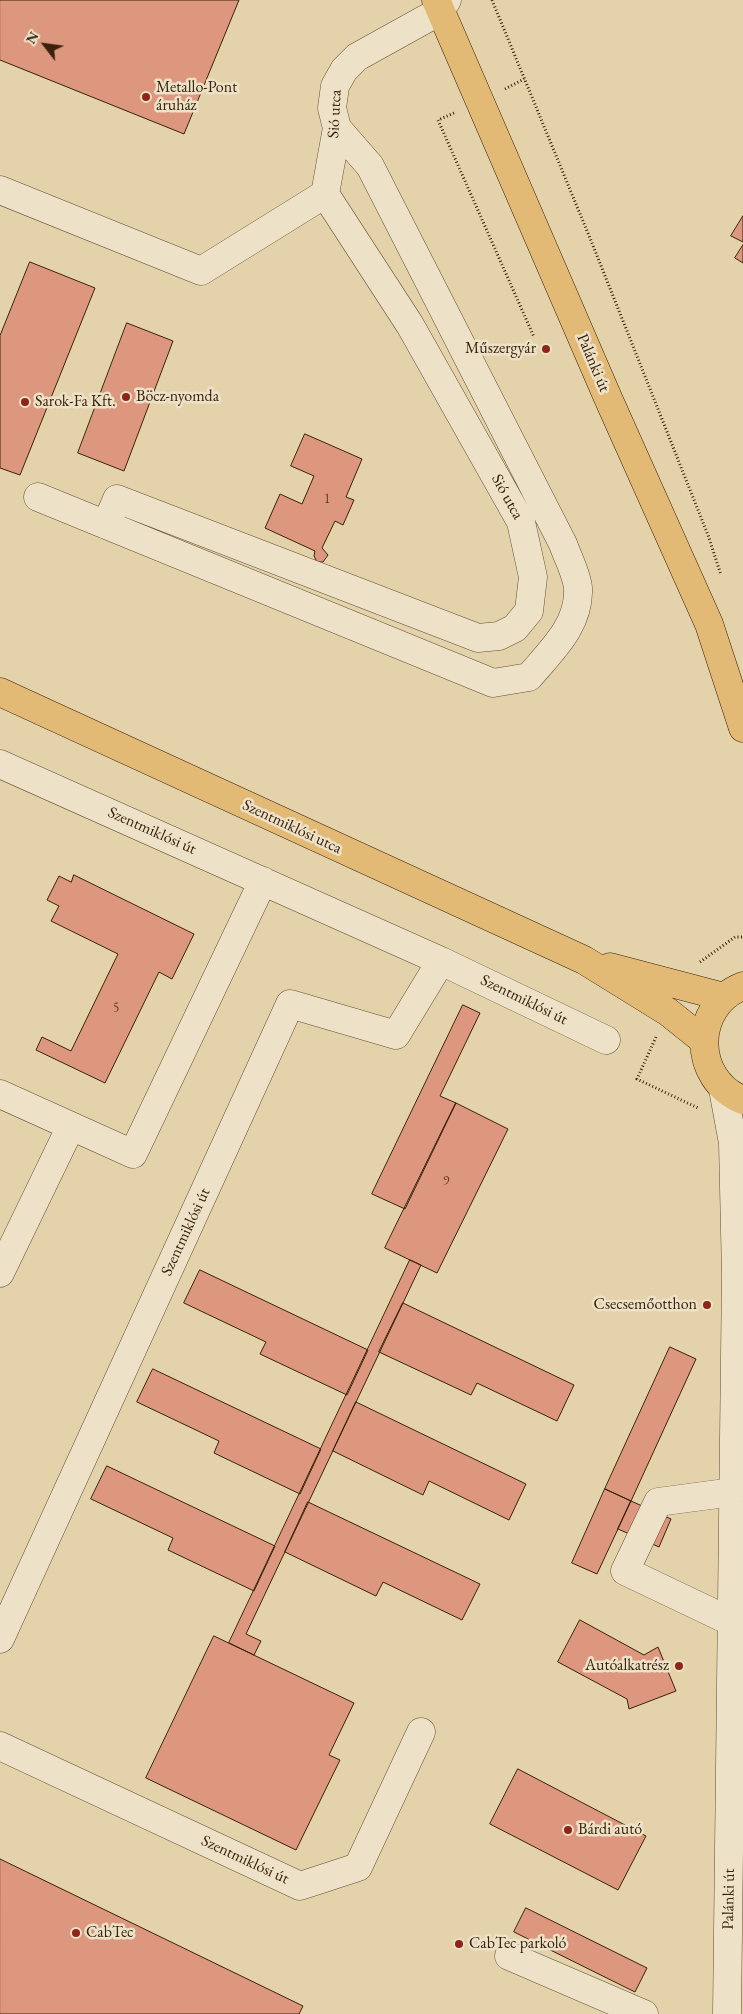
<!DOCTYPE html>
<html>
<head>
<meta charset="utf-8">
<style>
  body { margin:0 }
  #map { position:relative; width:743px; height:2014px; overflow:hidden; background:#e4d3aa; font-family:"EB Garamond",serif }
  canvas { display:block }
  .north { position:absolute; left:20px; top:20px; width:50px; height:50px; -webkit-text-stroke:4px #ede2c8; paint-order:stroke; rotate:300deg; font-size:14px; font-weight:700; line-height:20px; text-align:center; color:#39210b }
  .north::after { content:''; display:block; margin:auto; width:18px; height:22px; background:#39210b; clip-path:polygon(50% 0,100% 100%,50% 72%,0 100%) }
</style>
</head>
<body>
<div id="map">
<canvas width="743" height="2014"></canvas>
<div class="north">N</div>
</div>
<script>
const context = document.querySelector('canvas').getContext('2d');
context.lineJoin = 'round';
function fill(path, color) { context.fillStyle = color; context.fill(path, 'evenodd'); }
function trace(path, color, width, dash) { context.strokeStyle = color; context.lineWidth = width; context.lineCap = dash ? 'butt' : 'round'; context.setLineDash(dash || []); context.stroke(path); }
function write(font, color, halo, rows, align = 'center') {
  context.font = font + ' "EB Garamond",serif'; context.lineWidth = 5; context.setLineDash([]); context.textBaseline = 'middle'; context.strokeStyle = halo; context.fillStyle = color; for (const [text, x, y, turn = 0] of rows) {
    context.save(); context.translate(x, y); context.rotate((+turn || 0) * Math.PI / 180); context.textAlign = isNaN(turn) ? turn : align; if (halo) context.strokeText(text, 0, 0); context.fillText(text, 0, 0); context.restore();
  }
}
const building = new Path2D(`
  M0 0H239L184 134 0 60Z
  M743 216V242L731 236Z
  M743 245V263L735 258Z
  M30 262 95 288 20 475 0 468V336Z
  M127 323 173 341 124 471 78 453Z
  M305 434 362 459 346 497 354 500 343 525 335 521 322 548 328 555 323 562H317L314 556 315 551 265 528 280 494 302 504 314 476 291 466Z
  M74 875 194 934 172 979 159 972 105 1083 36 1050 42 1037 71 1051 118 954 51 921 59 906 47 900 59 876 71 882Z
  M463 1005 480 1013 440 1096 456 1103 405 1209 372 1194Z
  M456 1103 508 1129 437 1273 385 1248Z
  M410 1260 421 1265 246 1634 261 1641 254 1655 229 1643Z
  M200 1270 368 1350 347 1395 260 1354 266 1342 184 1303Z
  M403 1303 574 1385 557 1421 477 1383 471 1395 379 1352Z
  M670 1347 696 1359 631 1501 605 1489Z
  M153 1369 321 1449 300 1494 214 1453 219 1441 137 1402Z
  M356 1402 526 1484 509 1520 429 1481 423 1495 333 1451Z
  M107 1466 275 1546 254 1591 168 1550 173 1538 91 1499Z
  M605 1489 631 1501 597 1574 572 1563Z
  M631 1501 671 1519 659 1547 618 1529Z
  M308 1502 480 1584 462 1620 383 1582 376 1596 285 1552Z
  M580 1620 644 1655 658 1647 676 1691 629 1709 627 1699 558 1662Z
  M214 1636 354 1703 329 1755 340 1760 296 1850 146 1778Z
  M518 1769 646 1836 618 1890 490 1824Z
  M0 1859 303 2006 299 2014H0Z
  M526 1908 647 1968 635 1992 514 1932Z`);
const path = new Path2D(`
  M492 0 592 243 708 535 721 575
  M505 89 524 79
  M454 113 438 120 534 337
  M700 962 735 937H743
  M656 1037 637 1079 698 1108`);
const minor = new Path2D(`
  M0 190 201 271 325 194
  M38 497 493 683 529 677C551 651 580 625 578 588 577 575 568 558 563 544L370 166 337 128
  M106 525 117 499 478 638 499 636 515 628 529 611 533 577 521 522 410 325 325 194 337 128 332 108 335 86 344 70 357 57 440 11 447 0
  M0 764 441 961 606 1040
  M723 1089 733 1143 736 1274 727 2014
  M0 1094 133 1154 263 881
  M0 1273 71 1126
  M732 1622 625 1571 658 1502 733 1492
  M0 1639 290 1004 396 1035 441 961
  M0 1746 300 1886 358 1867 421 1732
  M509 1956 644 2014`);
const major = new Path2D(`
  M436 0 608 398 709 624 743 728
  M0 692 584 960 668 1012 703 1040
  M610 967 724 997
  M743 986C691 1006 692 1080 743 1100`);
const markers = [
  [146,97,5,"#8f2418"],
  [546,349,5,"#8f2418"],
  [126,397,5,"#8f2418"],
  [25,402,5,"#8f2418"],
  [707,1305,5,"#8f2418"],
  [679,1666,5,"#8f2418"],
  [568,1830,5,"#8f2418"],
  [76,1933,5,"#8f2418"],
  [459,1944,5,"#8f2418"]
];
const numberNames = [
  ["1",327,499],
  ["5",116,1008],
  ["9",446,1181]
];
const poiNames = [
  ["Metallo-Pont",156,88],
  ["áruház",156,106],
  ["Műszergyár",536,349,"right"],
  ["Böcz-nyomda",136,397],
  ["Sarok-Fa Kft.",35,402],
  ["Csecsemőotthon",697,1305,"right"],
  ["Autóalkatrész",669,1666,"right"],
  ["Bárdi autó",578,1830],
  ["CabTec",86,1933],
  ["CabTec parkoló",469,1944]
];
const streetNames = [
  ["Sió utca",335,114,-87],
  ["Palánki út",593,363,67],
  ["Sió utca",507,497,61],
  ["Szentmiklósi utca",292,827,25],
  ["Szentmiklósi út",152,831,24],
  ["Szentmiklósi út",524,1000,26],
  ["Szentmiklósi út",186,1232,-65],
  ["Szentmiklósi út",245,1860,25],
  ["Palánki út",729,1899,-89]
];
fill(building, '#de977f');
trace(building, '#39210b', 1);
trace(minor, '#644e33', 29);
trace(major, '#39210b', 29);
trace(path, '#39210b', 3, [1, 2.5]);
trace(minor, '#ede2c8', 28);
trace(major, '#e2ba75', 28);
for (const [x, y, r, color] of markers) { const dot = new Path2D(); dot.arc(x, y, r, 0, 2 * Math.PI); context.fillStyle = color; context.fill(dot); trace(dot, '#ede2c8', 2); }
write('14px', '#623e28', null, numberNames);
write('16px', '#39210b', '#ede2c8', poiNames, 'left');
write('16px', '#39210b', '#ede2c8', streetNames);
</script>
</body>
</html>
